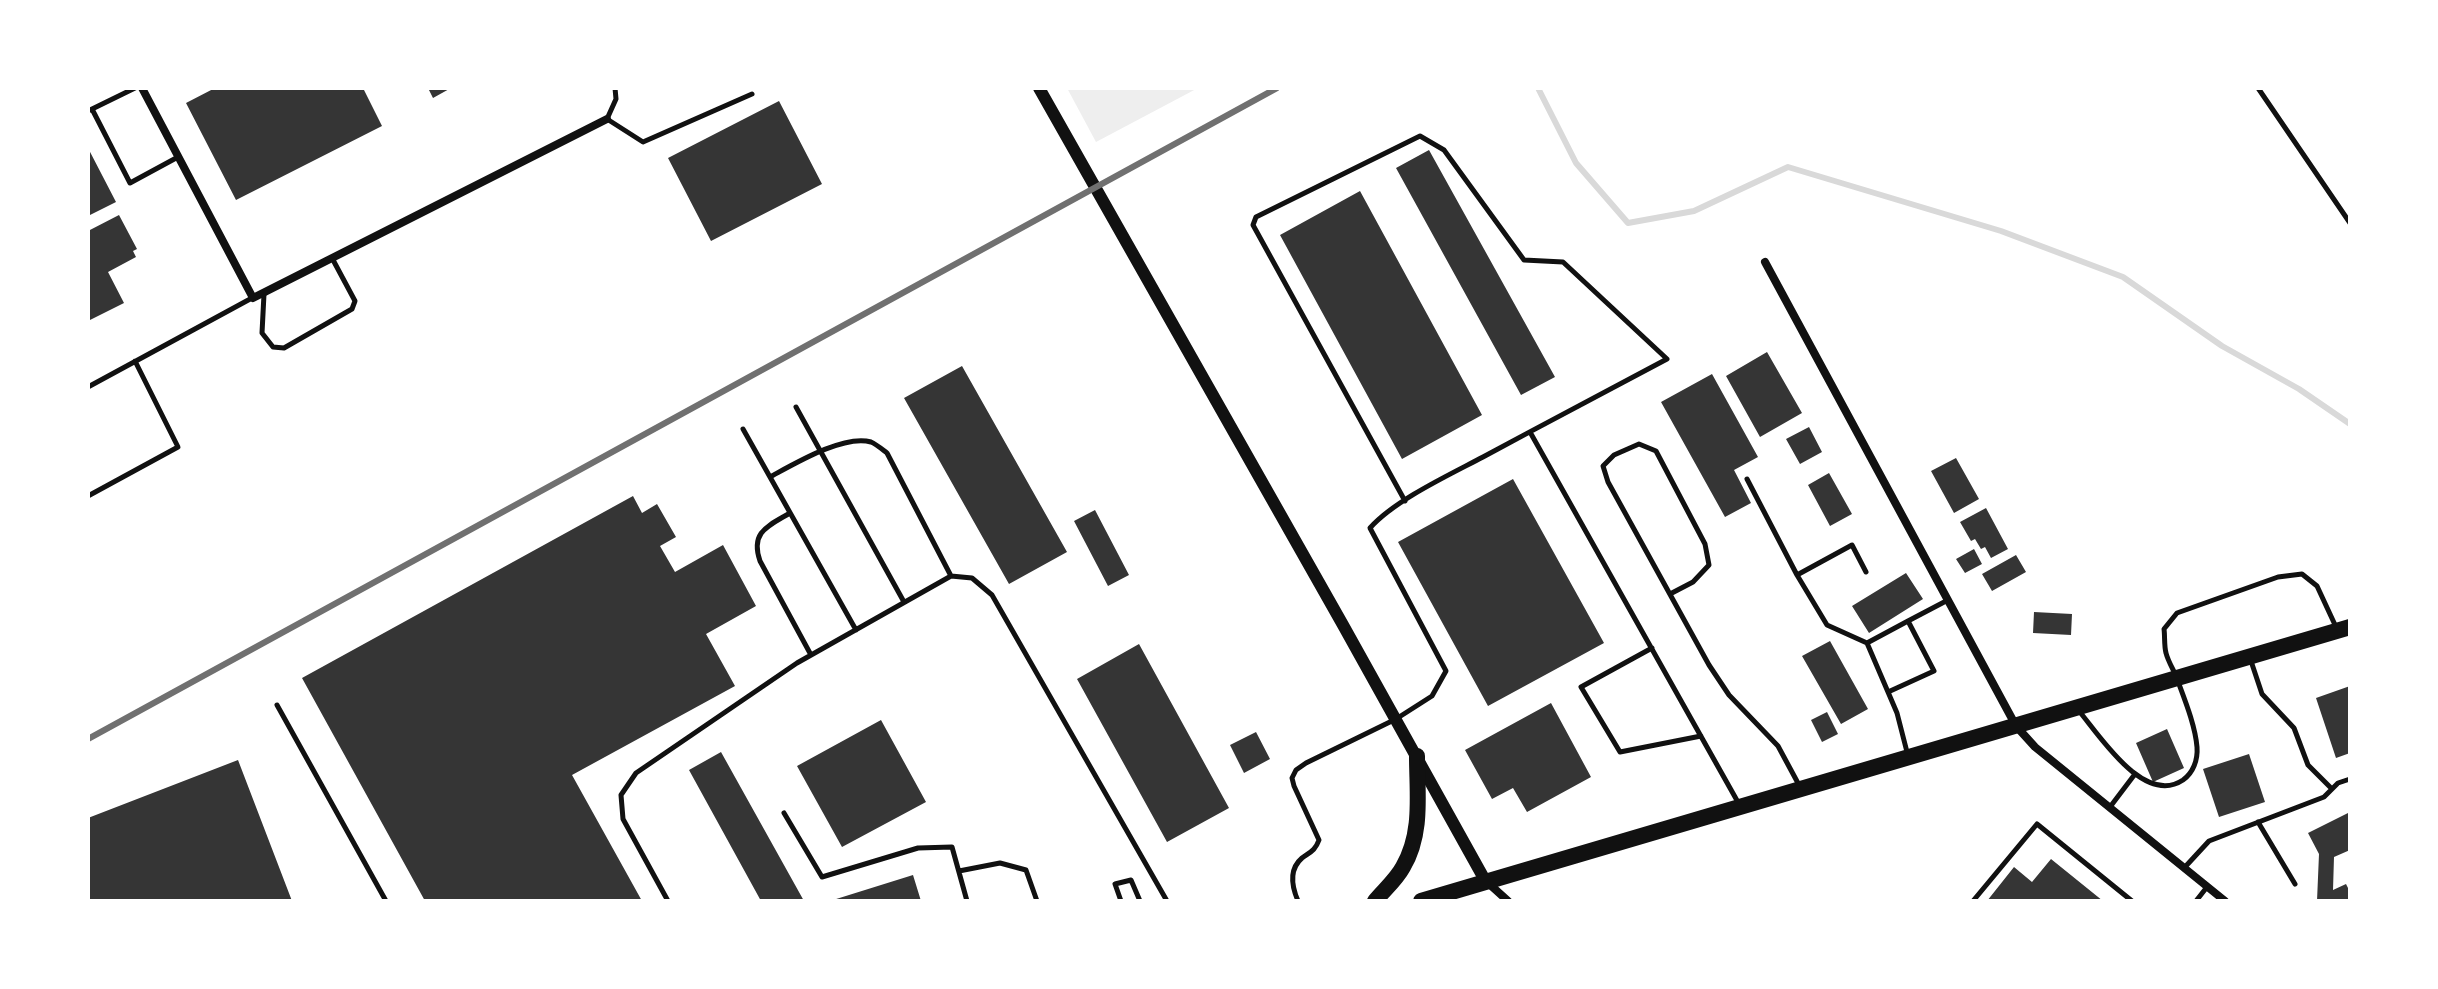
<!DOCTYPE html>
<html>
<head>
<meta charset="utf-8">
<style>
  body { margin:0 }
  #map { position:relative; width:2438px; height:989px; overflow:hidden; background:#fff; font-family:"Alegreya Sans",sans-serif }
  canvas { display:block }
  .frame { position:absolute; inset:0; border:90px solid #fff; pointer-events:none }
</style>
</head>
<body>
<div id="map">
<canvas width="2438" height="989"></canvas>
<div class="frame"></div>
</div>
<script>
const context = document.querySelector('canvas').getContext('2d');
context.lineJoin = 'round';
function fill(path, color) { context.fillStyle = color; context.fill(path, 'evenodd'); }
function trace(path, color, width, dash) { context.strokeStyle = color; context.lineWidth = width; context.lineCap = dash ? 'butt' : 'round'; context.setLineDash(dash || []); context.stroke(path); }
const green = new Path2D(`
  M1067 88H1198L1096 142Z`);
const stream = new Path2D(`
  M1538 88 1576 163 1628 223 1694 211 1788 167 2001 231 2123 277 2222 346 2299 389 2350 424`);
const building = new Path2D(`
  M215 88H363L382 126 236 200 186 103Z
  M428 88H451L433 98Z
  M779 101 822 184 711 241 668 158Z
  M88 148 116 202 88 216Z
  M1429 150 1555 377 1521 395 1396 168Z
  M1360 191 1482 415 1402 459 1280 235Z
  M119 215 137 249 133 251 136 257 108 272 124 303 88 321V231Z
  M1767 352 1802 413 1760 437 1726 376Z
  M962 366 1067 552 1009 584 904 398Z
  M1712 374 1758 457 1734 470 1751 503 1725 517 1661 402Z
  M1809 427 1822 452 1800 464 1786 439Z
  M1956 458 1979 499 1954 513 1931 471Z
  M1829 473 1852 514 1830 526 1808 485Z
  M1513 479 1604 643 1488 706 1398 542Z
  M633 496 642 513 657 504 676 537 660 546 675 572 723 545 756 606 706 634 735 686 572 775 642 901H425L302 678Z
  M1986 508 2008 549 1991 558 1985 547 1981 549 1975 539 1971 541 1960 522Z
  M1095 510 1129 575 1108 586 1074 521Z
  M1974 549 1982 564 1965 573 1956 559Z
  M2016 555 2026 572 1992 591 1982 574Z
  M1906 573 1923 599 1869 633 1852 606Z
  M2034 612 2072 614 2071 635 2033 633Z
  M1830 641 1868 709 1841 724 1802 656Z
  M1139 644 1229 808 1167 842 1077 679Z
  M2350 686V753L2336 758 2316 698Z
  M1551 703 1591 777 1527 812 1513 788 1492 799 1465 750Z
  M1827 712 1838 734 1822 742 1811 720Z
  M881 720 926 802 842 847 797 766Z
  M2167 729 2184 768 2153 782 2136 743Z
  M1256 732 1270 759 1244 773 1230 745Z
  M721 752 804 901H761L689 770Z
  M2249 754 2265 802 2219 817 2203 769Z
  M238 760 292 901H88V818Z
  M2350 812V850L2334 857 2333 890 2346 884 2350 892V901H2317L2319 854 2308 833Z
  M2051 859 2103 901H1987L2014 867 2032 882Z
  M913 875 921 901H833V900Z`);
const service = new Path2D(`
  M615 88 616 99 607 119 643 142 752 94
  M2258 88 2350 223
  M92 109 130 183 178 157
  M88 111 135 88
  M264 294 262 333 273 347 284 348 352 309 355 301 332 258
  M88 387 252 298
  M796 407 904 602
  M743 429 856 630
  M1530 432 1739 804
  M770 477C794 464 844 434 871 442 876 444 883 450 887 453L951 576
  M1747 479 1797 575 1827 625 1867 643 1897 713 1907 752
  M88 496 178 447 135 361
  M790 513C768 526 750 532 760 561L811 655
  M1797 575 1852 545 1866 572
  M1670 594 1693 582 1709 565 1705 544 1656 451 1639 444 1614 455 1603 466 1608 482 1709 665 1729 695 1778 746 1799 785
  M1908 621 1948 600
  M1867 643 1908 621 1934 671 1888 692
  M1652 648 1581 687 1620 752 1701 736
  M2251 661 2262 694 2294 728 2308 765 2332 789
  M277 705 386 901
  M2079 711C2100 736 2144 806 2183 780 2193 773 2198 760 2197 747 2195 724 2184 698 2176 676 2173 669 2168 661 2166 653 2164 646 2165 636 2164 629L2177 613 2278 577 2302 574 2317 586 2336 627
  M2110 807 2135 774
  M784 813 822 877 918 848 952 847 967 901
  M2258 822 2295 884
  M2185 867 2209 841 2324 797 2338 783 2350 779
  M959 871 1000 863 1026 870 1037 901
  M668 901 623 819 621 795 636 773 797 663 951 576 972 578 992 595 1167 901
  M1121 901 1115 884 1131 880 1140 901
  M1298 901C1292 887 1288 870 1302 858 1310 852 1315 851 1319 840L1294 786 1292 778 1296 770 1306 763 1396 719 1432 696 1446 671 1370 528C1395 500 1449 475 1483 457 1544 424 1605 392 1667 359L1563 262 1524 260 1444 150 1420 136 1256 217 1253 225 1405 501
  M1973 901 2037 824 2132 901
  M2196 901 2207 887`);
const minor = new Path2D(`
  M142 88 253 298 607 119
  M1765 262 2016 726 2035 747 2225 901
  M1487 882 1508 901`);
const tertiary = new Path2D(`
  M1039 88 1343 625 1486 882`);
const primary = new Path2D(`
  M1375 901C1384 890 1396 880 1403 867 1423 833 1417 794 1417 756
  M1421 901 2350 627`);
const rail = new Path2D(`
  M88 739 1277 88`);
fill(green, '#eee');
trace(stream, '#d9d9d9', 6);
fill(building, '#353535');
trace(service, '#111', 5);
trace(minor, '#111', 8);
trace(tertiary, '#111', 12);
trace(primary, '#111', 16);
trace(rail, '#707070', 6);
</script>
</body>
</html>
